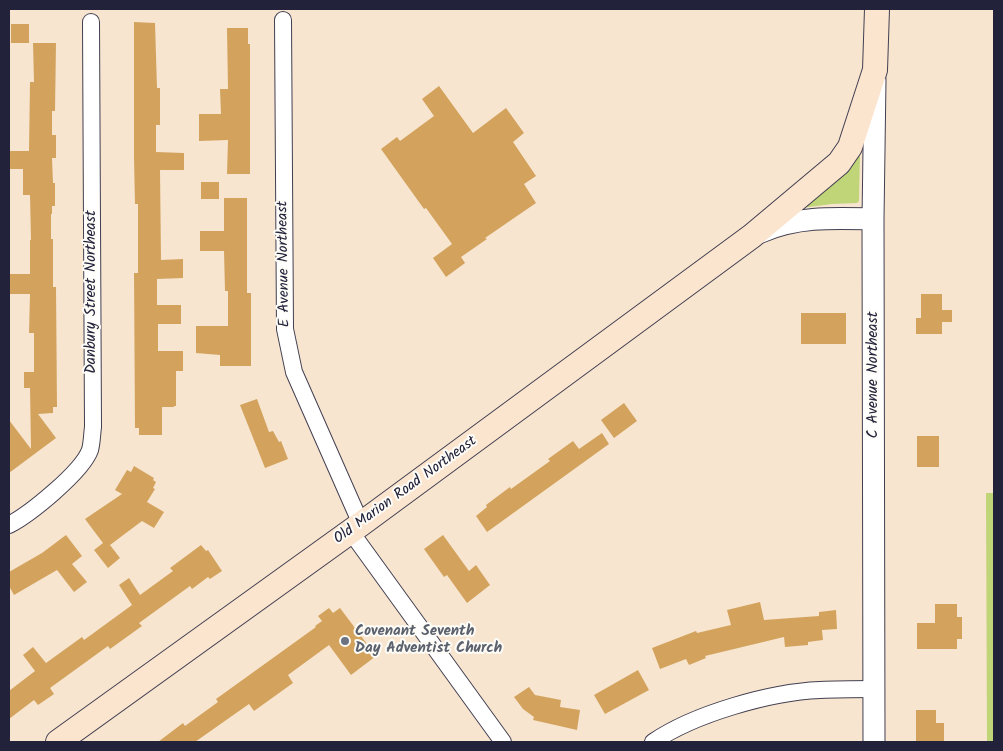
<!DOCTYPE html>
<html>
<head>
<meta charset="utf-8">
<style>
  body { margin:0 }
  #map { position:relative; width:1003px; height:751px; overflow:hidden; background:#f7e5cf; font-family:Kalam,sans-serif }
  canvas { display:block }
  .frame { position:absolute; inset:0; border:10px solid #22223b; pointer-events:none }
</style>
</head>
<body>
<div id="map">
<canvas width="1003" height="751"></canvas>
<div class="frame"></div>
</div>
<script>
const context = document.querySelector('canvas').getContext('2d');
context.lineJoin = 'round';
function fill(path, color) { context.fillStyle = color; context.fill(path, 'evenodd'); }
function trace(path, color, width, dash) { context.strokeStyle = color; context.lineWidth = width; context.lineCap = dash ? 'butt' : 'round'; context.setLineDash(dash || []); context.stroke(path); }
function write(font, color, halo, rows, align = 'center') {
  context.font = font + ' Kalam,sans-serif'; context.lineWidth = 4; context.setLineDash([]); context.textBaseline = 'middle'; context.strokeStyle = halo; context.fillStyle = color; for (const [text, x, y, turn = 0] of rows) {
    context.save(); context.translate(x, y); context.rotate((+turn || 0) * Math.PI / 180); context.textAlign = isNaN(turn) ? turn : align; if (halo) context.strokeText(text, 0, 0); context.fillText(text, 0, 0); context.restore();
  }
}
const green = new Path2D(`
  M860 152 859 201 857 203 832 204 793 209Z
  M986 493H994V742H987Z`);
const building = new Path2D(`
  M134 22 155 23 157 88H160V125H156V152L184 153V170H160L161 260 183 259V278L157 279V305H181V324H158V351H183V371H176V406H174V407H162V435H139V428H135L134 273H138V204H135L134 159Z
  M11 24H29V43H11Z
  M227 28H248V44H250V174H227L228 140 199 141V114H221L220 89H228Z
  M33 43H56L55 111H52V135H56V158H52L53 183H55V206H52V214H51V239H53V287H56L57 407H53V413L38 414 56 438 9 473V420L31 449 30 388H24V372H34V333H29L30 294H9V274H30V240H31L30 195H23V169H9V151H29L30 82H34Z
  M439 86 473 133 506 108 524 133 513 142 536 176 524 184 536 203 485 238 487 239 461 257 465 263 446 277 433 258 452 244 426 208 424 209 381 149 397 137 400 141 434 116 422 99Z
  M201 182H219V199H201Z
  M224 198H247V293H251V366H220V355L196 353V326H228V291H225L224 251H200V231H224Z
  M921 294H942V310H952V322H942V334H916V318H921Z
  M801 313H846V344H801Z
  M257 399 269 432 273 431 279 442 281 441 288 459 265 468 240 405Z
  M624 403 637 421 614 438 601 420Z
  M602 433 609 444 487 532 476 516 487 507 486 505 510 487 511 489 550 461 548 459 573 441 579 449Z
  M917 436H939V467H917Z
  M134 466 154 478 153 480 156 482 153 488 155 489 147 502 164 512 154 528 142 521 110 545 120 558 108 568 94 550 103 543 85 519 122 494 115 490 127 470 131 472Z
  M66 535 82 556 72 564 87 582 74 592 57 570 14 595 9 586V572L42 553Z
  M443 535 469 571 476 565 490 585 467 603 447 575 444 577 424 549Z
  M201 545 206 551 208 550 222 571 210 579 208 577 192 589 190 586 139 623 142 626 110 649 108 646 50 688 54 694 38 705 34 700 9 719V691L35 671 23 655 33 647 46 663 82 637 84 640 132 605 119 585 129 578 140 595 173 571 170 568Z
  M760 602 764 620 819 616V612L836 610 837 629 822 630 823 640 808 642V645L785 647 784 637 705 656 706 658 689 665 686 659 660 669 652 648 696 631 697 633 731 625 727 610Z
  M935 604H957V617H962V639H957V649H917V623H935Z
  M329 608 333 613 340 608 376 656 351 675 329 645 288 675 293 683 254 711 249 704 195 742H158L183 723 185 726 218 702 216 699 316 627 315 626 322 621 318 616Z
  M638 670 649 690 605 714 594 695Z
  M529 687 535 695 561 700 560 707 580 710 577 730 533 720 534 717 523 709 514 697Z
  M916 710H936V723H944V742H916Z`);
const minor = new Path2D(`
  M283 20 285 329 294 372 361 524
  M9 525C30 514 82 472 90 450 92 443 92 434 93 427L91 22
  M351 532 503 742
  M653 742C694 714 770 692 820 690 838 689 856 689 874 689`);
const tertiary = new Path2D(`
  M761 232C798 216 834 218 873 219
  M874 742 873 219 875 80`);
const secondary = new Path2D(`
  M58 742 361 524 752 236 839 163 850 147 875 70 877 9`);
const markers = [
  [345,641,5,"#6b7280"]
];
const streetNames = [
  ["E Avenue Northeast",285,264,-91],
  ["Danbury Street Northeast",92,292,-90],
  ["C Avenue Northeast",874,375,-90],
  ["Old Marion Road Northeast",406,491,-36]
];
const worshipNames = [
  ["Covenant Seventh",355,632],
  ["Day Adventist Church",355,649]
];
fill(green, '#c0d478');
fill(building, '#d3a35e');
trace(minor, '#423f51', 18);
trace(tertiary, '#423f51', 23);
trace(secondary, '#423f51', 26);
trace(minor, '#fff', 16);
trace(tertiary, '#fff', 21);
trace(secondary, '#fbe5cf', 24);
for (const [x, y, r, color] of markers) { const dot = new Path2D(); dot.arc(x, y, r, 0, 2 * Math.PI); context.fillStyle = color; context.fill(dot); trace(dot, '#fdfcf7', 2); }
write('15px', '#22223b', '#fdfcf7', streetNames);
write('bold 15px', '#5b616d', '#fdfcf7', worshipNames, 'left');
</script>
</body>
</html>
